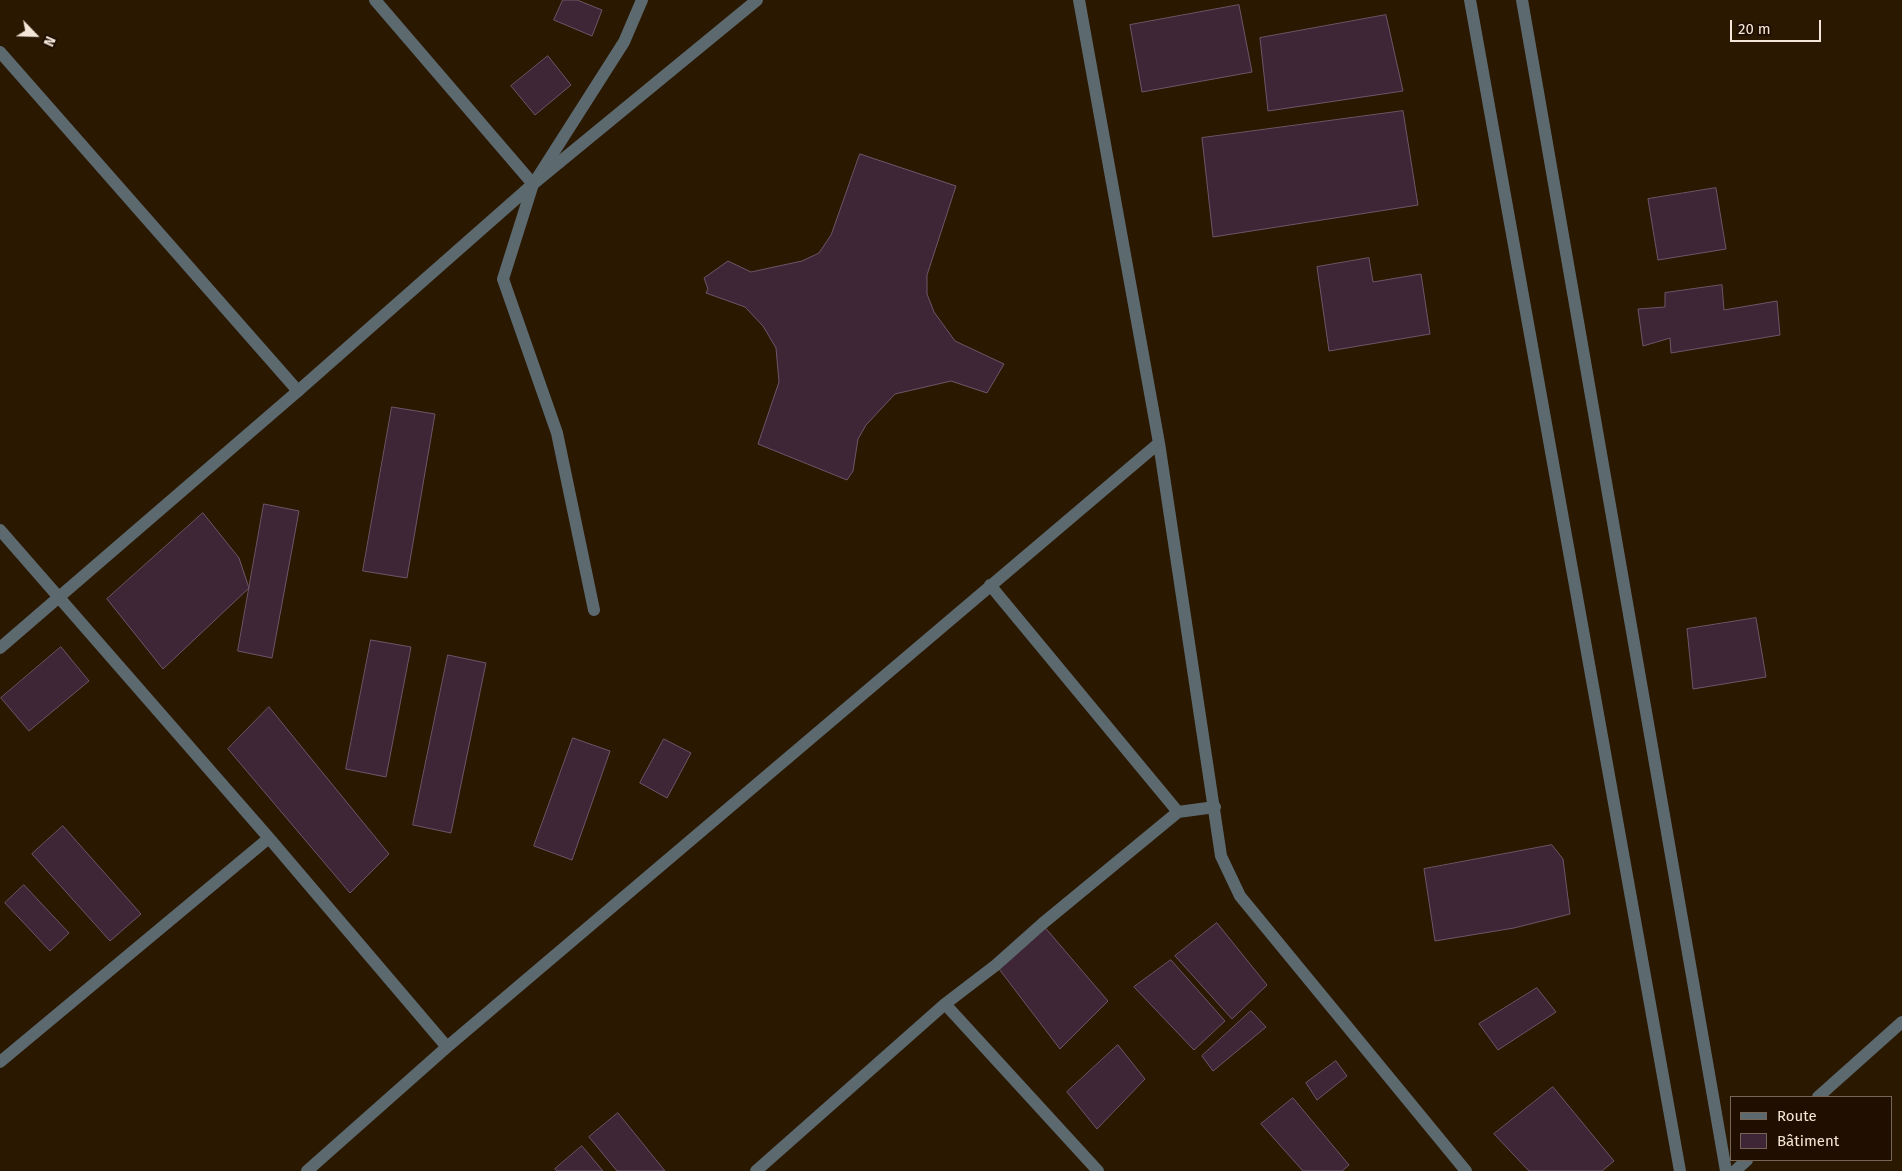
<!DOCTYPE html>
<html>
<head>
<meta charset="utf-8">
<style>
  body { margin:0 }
  #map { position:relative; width:1902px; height:1171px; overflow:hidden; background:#2a1801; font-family:"Fira Sans",sans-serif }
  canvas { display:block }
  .legend { position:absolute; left:1730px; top:1096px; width:162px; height:65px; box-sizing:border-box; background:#200f00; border:1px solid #756557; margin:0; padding:6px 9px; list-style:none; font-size:15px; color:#f4e7d9 }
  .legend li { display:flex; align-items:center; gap:10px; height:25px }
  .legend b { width:25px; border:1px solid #756557 }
  .north { position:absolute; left:10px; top:10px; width:50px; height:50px; -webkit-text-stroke:4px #200f00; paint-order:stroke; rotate:114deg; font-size:14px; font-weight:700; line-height:20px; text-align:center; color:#f4e7d9 }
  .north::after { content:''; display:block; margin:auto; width:18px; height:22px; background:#f4e7d9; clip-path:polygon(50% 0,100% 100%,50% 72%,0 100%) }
  .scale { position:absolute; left:1730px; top:20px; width:91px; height:22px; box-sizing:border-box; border:2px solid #f4e7d9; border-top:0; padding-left:6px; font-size:15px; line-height:18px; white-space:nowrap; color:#f4e7d9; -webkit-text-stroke:4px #200f00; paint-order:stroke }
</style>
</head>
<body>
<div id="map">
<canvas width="1902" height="1171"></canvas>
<ul class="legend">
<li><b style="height:6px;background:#5c6a70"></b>Route</li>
<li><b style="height:14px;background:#3e2637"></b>Bâtiment</li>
</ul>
<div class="north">N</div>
<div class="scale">20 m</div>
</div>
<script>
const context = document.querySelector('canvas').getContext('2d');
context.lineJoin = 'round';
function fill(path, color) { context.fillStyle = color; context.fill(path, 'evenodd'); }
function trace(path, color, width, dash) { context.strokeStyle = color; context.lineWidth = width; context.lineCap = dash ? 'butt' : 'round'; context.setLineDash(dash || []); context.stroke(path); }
const building = new Path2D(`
  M563 0H577L602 10 592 36 554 20Z
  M1239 5 1252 72 1142 92 1130 25Z
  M1386 15 1403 91 1268 111 1260 38Z
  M548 56 571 85 535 115 511 86Z
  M1403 111 1418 205 1213 237 1202 138Z
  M860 154 956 186 927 275V294L934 312 955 341 1004 364 987 393 951 381 895 394 866 425 858 439 853 471 847 480 758 444 779 382 776 348 763 326 745 307 706 293 708 289 704 278 728 261 751 272 802 261 819 253 831 235Z
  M1716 188 1726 249 1658 260 1648 199Z
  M1369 258 1373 282 1421 274 1430 334 1329 351 1317 267Z
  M1722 285 1724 310 1777 301 1780 335 1671 353 1670 338 1643 346 1638 309 1665 307V293Z
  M392 407 435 414 407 578 363 571Z
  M264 504 299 511 272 658 238 651Z
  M203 513 239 558 249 588 163 669 107 599Z
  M1756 618 1766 677 1693 689 1687 629Z
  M371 640 411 647 386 777 346 769Z
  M61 647 89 681 29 731 1 698Z
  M448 655 486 663 451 833 413 825Z
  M269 707 389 854 350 893 228 749Z
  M573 738 610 751 572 860 534 846Z
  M664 739 691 753 667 798 640 783Z
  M63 826 141 914 110 941 32 854Z
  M1552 845 1563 859 1570 914 1514 928 1435 941 1424 869Z
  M24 885 69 933 50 951 5 903Z
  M1217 923 1267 985 1232 1019 1175 956Z
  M1042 924 1108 1001 1060 1049 996 965Z
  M1171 960 1225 1021 1194 1050 1134 987Z
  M1537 988 1556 1012 1498 1050 1479 1024Z
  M1251 1011 1266 1027 1213 1071 1202 1056Z
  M1118 1045 1145 1079 1097 1129 1067 1092Z
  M1336 1061 1347 1076 1317 1100 1306 1083Z
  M1553 1087 1614 1161 1602 1171H1529L1494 1134Z
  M1293 1098 1349 1165 1342 1171H1303L1261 1124Z
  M618 1113 665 1171H617L589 1137Z
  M582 1146 603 1171H557L555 1169Z`);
const minor = new Path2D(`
  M375 0 533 184 503 279 557 433 594 610
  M1079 0 1159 443 1221 856 1240 896 1466 1171
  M1470 0 1680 1171
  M1522 0 1726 1171
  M0 52 298 391
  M536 180 624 42 642 0
  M0 530 269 838 447 1047
  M990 585 1178 812
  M945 1004 1098 1171
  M0 1062 269 838
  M1818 1097 1902 1022
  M307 1171 447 1047 1159 443
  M756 1171 945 1004 996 965 1042 924 1178 812 1215 807
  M1735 1171 1747 1160`);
const tertiary = new Path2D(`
  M0 648 298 391 533 184 757 0`);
fill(building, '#3e2637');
trace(building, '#705468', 1);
trace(minor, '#5c6a70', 12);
trace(tertiary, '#5c6a70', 12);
</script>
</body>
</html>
